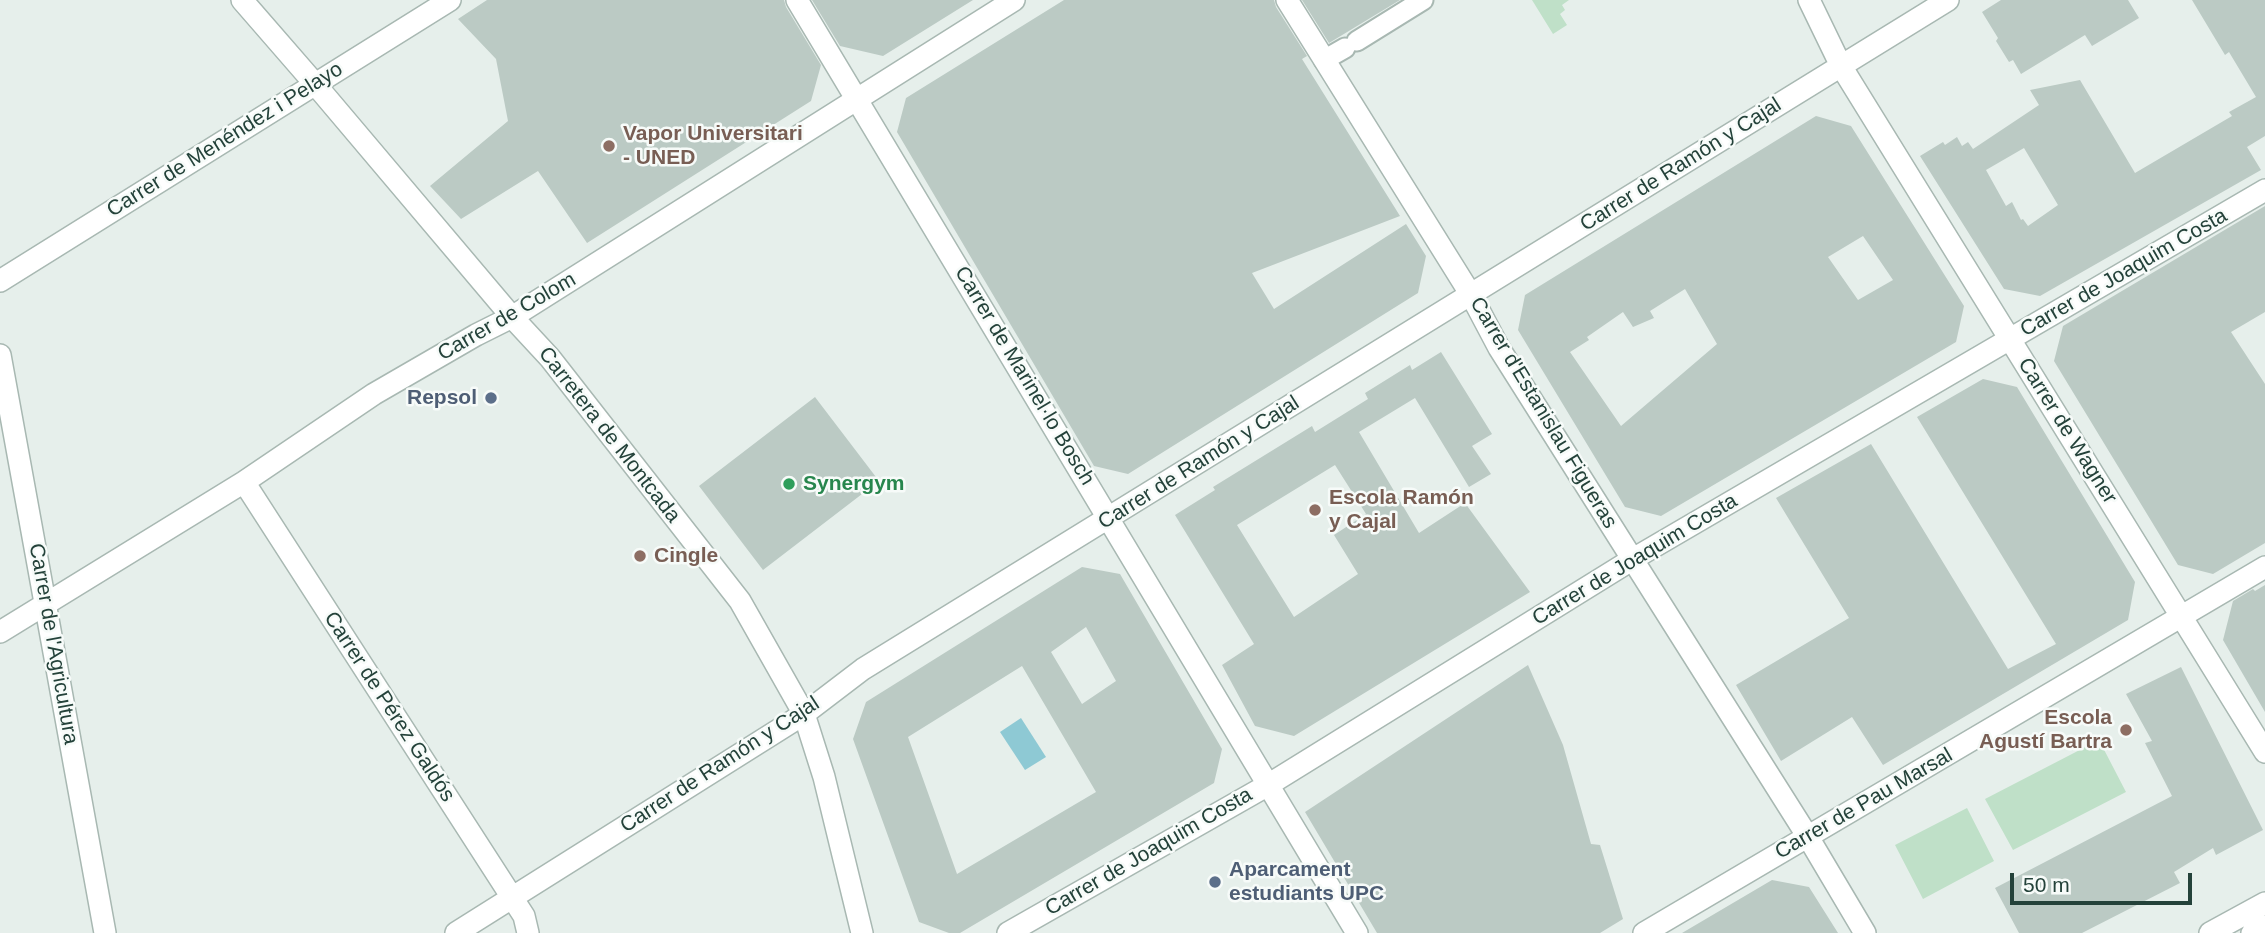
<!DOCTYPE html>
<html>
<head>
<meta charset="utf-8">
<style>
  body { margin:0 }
  #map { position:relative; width:2265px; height:933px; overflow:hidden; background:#e6efeb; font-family:Arial,sans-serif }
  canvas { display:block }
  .scale { position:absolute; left:2010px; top:873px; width:182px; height:32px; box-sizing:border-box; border:4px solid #24423a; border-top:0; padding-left:9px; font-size:21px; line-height:24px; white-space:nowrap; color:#24423a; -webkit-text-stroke:5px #f7fbf9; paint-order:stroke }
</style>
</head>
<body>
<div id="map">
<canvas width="2265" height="933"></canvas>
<div class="scale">50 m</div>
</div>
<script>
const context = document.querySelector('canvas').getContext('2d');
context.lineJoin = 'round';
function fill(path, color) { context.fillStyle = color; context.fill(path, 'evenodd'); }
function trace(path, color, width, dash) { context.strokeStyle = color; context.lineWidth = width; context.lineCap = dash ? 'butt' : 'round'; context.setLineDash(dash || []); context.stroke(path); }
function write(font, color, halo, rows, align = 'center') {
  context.font = font + ' Arial,sans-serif'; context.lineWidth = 5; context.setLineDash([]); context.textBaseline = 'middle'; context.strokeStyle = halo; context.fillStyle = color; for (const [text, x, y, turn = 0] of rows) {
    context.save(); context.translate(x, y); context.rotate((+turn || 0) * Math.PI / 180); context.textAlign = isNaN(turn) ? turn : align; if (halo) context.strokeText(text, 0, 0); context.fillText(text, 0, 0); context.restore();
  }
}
const green = new Path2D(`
  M1532 0H1569L1562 5 1565 10 1560 14 1567 25 1553 34Z
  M2099 740 2126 792 2013 850 1985 799Z
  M1967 808 1994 861 1923 899 1895 845Z`);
const water = new Path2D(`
  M1021 718 1046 757 1025 770 1000 732Z`);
const building = new Path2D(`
  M487 0H784L786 7 821 65 811 101 587 243 538 171 461 219 430 186 508 121 496 59 458 19Z
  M812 0H973L883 56 840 46Z
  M1064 0H1274L1276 7 1307 56 1302 59 1400 216 1252 273 1274 309 1406 224 1426 256 1418 293 1128 474 1094 466 897 132 906 98Z
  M1302 0H1400L1329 43Z
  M2001 0H2128L2139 18 2092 46 2085 35 2021 74 2013 60 2009 62 1996 41 1998 38 1982 12Z
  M2192 0H2265V136L2247 147 2261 170 2040 296 2004 289 1920 156 1943 142 1945 145 1957 137 1962 146 1968 142 1973 149 2039 105 2030 90 2080 80 2135 173 2232 116 2229 112 2256 97 2229 52 2225 55ZM2024 148 2058 205 2028 226 2023 219 2021 220 2012 202 2006 206 1986 170Z
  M1816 116 1851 126 1964 306 1956 342 1661 516 1625 507 1518 330 1525 295ZM1863 236 1893 280 1858 300 1828 257ZM1685 289 1717 344 1621 426 1570 352 1589 340 1587 337 1623 312 1633 327 1654 318 1650 311Z
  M2265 206V312L2231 332 2265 384V543L2213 574 2178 565 2054 361 2063 326Z
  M1441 352 1492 434 1472 446 1491 474 1469 487 1415 398 1359 432 1419 533 1465 503 1530 592 1294 736 1255 726 1222 665 1254 644 1175 515 1215 490 1213 487 1312 426 1315 432 1368 399 1365 393 1410 365 1412 370ZM1335 465 1366 514 1334 535 1358 574 1294 617 1237 525Z
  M1983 379 2017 387 2135 582 2128 620 1883 765 1852 717 1781 761 1736 685 1849 618 1776 498 1871 444 2008 669 2056 644 1917 417Z
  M815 397 879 481 763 570 699 486Z
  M1082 567 1120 574 1222 749 1214 783 960 933H949L919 922 853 739 866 702ZM1086 627 1116 681 1082 704 1051 652ZM1022 666 1096 792 957 874 908 737Z
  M2265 585V712L2223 640 2233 601 2253 589 2255 591Z
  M1528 665 1563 745 1591 844 1600 845 1623 919 1600 933H1377L1305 812Z
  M2181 667 2263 830 2216 855 2213 848 2174 872 2180 883 2082 933H2019L1995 888 2172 796 2145 743 2152 741 2126 694Z
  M1772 880 1809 887 1838 933H1682Z`);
const pedestrian = new Path2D(`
  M1357 41 1423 0
  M1324 60 1345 48`);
const minor = new Path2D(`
  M797 0 1357 933
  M1287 0 1471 295 1499 348 1808 837 1865 933
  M1809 0 1841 66 2265 752
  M0 281 450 0
  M0 355 105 933
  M244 482 524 916 528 933
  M0 632 244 482 374 394 476 335 512 317 1014 0
  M456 933 804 714 863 669 1948 0
  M1008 933 1268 785 1633 559 2265 190
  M1644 933 2265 567`);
const tertiary = new Path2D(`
  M242 0 315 84 512 317 550 358 740 601 804 714 824 777 862 933
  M2210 933 2265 903
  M2252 933 2265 926`);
const markers = [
  [609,146,7,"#8d6e63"],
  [491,398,7,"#5c6f8a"],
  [789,484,7,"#2e9e5b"],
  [1315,510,7,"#8d6e63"],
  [640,556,7,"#8d6e63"],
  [2126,730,7,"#8d6e63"],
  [1215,882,7,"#5c6f8a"]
];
const educationNames = [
  ["Vapor Universitari",623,134],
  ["- UNED",623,158],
  ["Escola Ramón",1329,498],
  ["y Cajal",1329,522],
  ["Cingle",654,556],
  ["Escola",2112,718,"right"],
  ["Agustí Bartra",2112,742,"right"]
];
const streetNames = [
  ["Carrer de Menéndez i Pelayo",225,140,-32],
  ["Carrer de Ramón y Cajal",1681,165,-32],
  ["Carrer de Joaquim Costa",2124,273,-30],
  ["Carrer de Colom",507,317,-30],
  ["Carrer de Marinel·lo Bosch",1024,376,59],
  ["Carrer d'Estanislau Figueras",1543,413,59],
  ["Carrer de Wagner",2067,431,58],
  ["Carretera de Montcada",609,435,52],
  ["Carrer de Ramón y Cajal",1199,463,-32],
  ["Carrer de Joaquim Costa",1635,560,-31],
  ["Carrer de l'Agricultura",53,644,80],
  ["Carrer de Pérez Galdós",389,707,57],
  ["Carrer de Ramón y Cajal",720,765,-33],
  ["Carrer de Pau Marsal",1864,804,-30],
  ["Carrer de Joaquim Costa",1149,852,-30]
];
const serviceNames = [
  ["Repsol",477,398],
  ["Aparcament",1229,870,"left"],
  ["estudiants UPC",1229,894,"left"]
];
const leisureNames = [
  ["Synergym",803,484]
];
fill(green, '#bfe0c8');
fill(water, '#8ec9d4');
fill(building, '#bbcac4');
trace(pedestrian, '#a8b8b2', 23);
trace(minor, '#a8b8b2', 24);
trace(tertiary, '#a8b8b2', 24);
trace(pedestrian, '#fff', 19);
trace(minor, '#fff', 21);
trace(tertiary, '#fff', 21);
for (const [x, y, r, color] of markers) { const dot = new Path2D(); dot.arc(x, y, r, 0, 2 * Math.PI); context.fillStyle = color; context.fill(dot); trace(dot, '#f7fbf9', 2.5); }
write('bold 21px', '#785e54', '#f7fbf9', educationNames, 'left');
write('21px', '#24423a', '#f7fbf9', streetNames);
write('bold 21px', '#4e5e75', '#f7fbf9', serviceNames, 'right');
write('bold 21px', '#27864d', '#f7fbf9', leisureNames, 'left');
</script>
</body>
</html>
